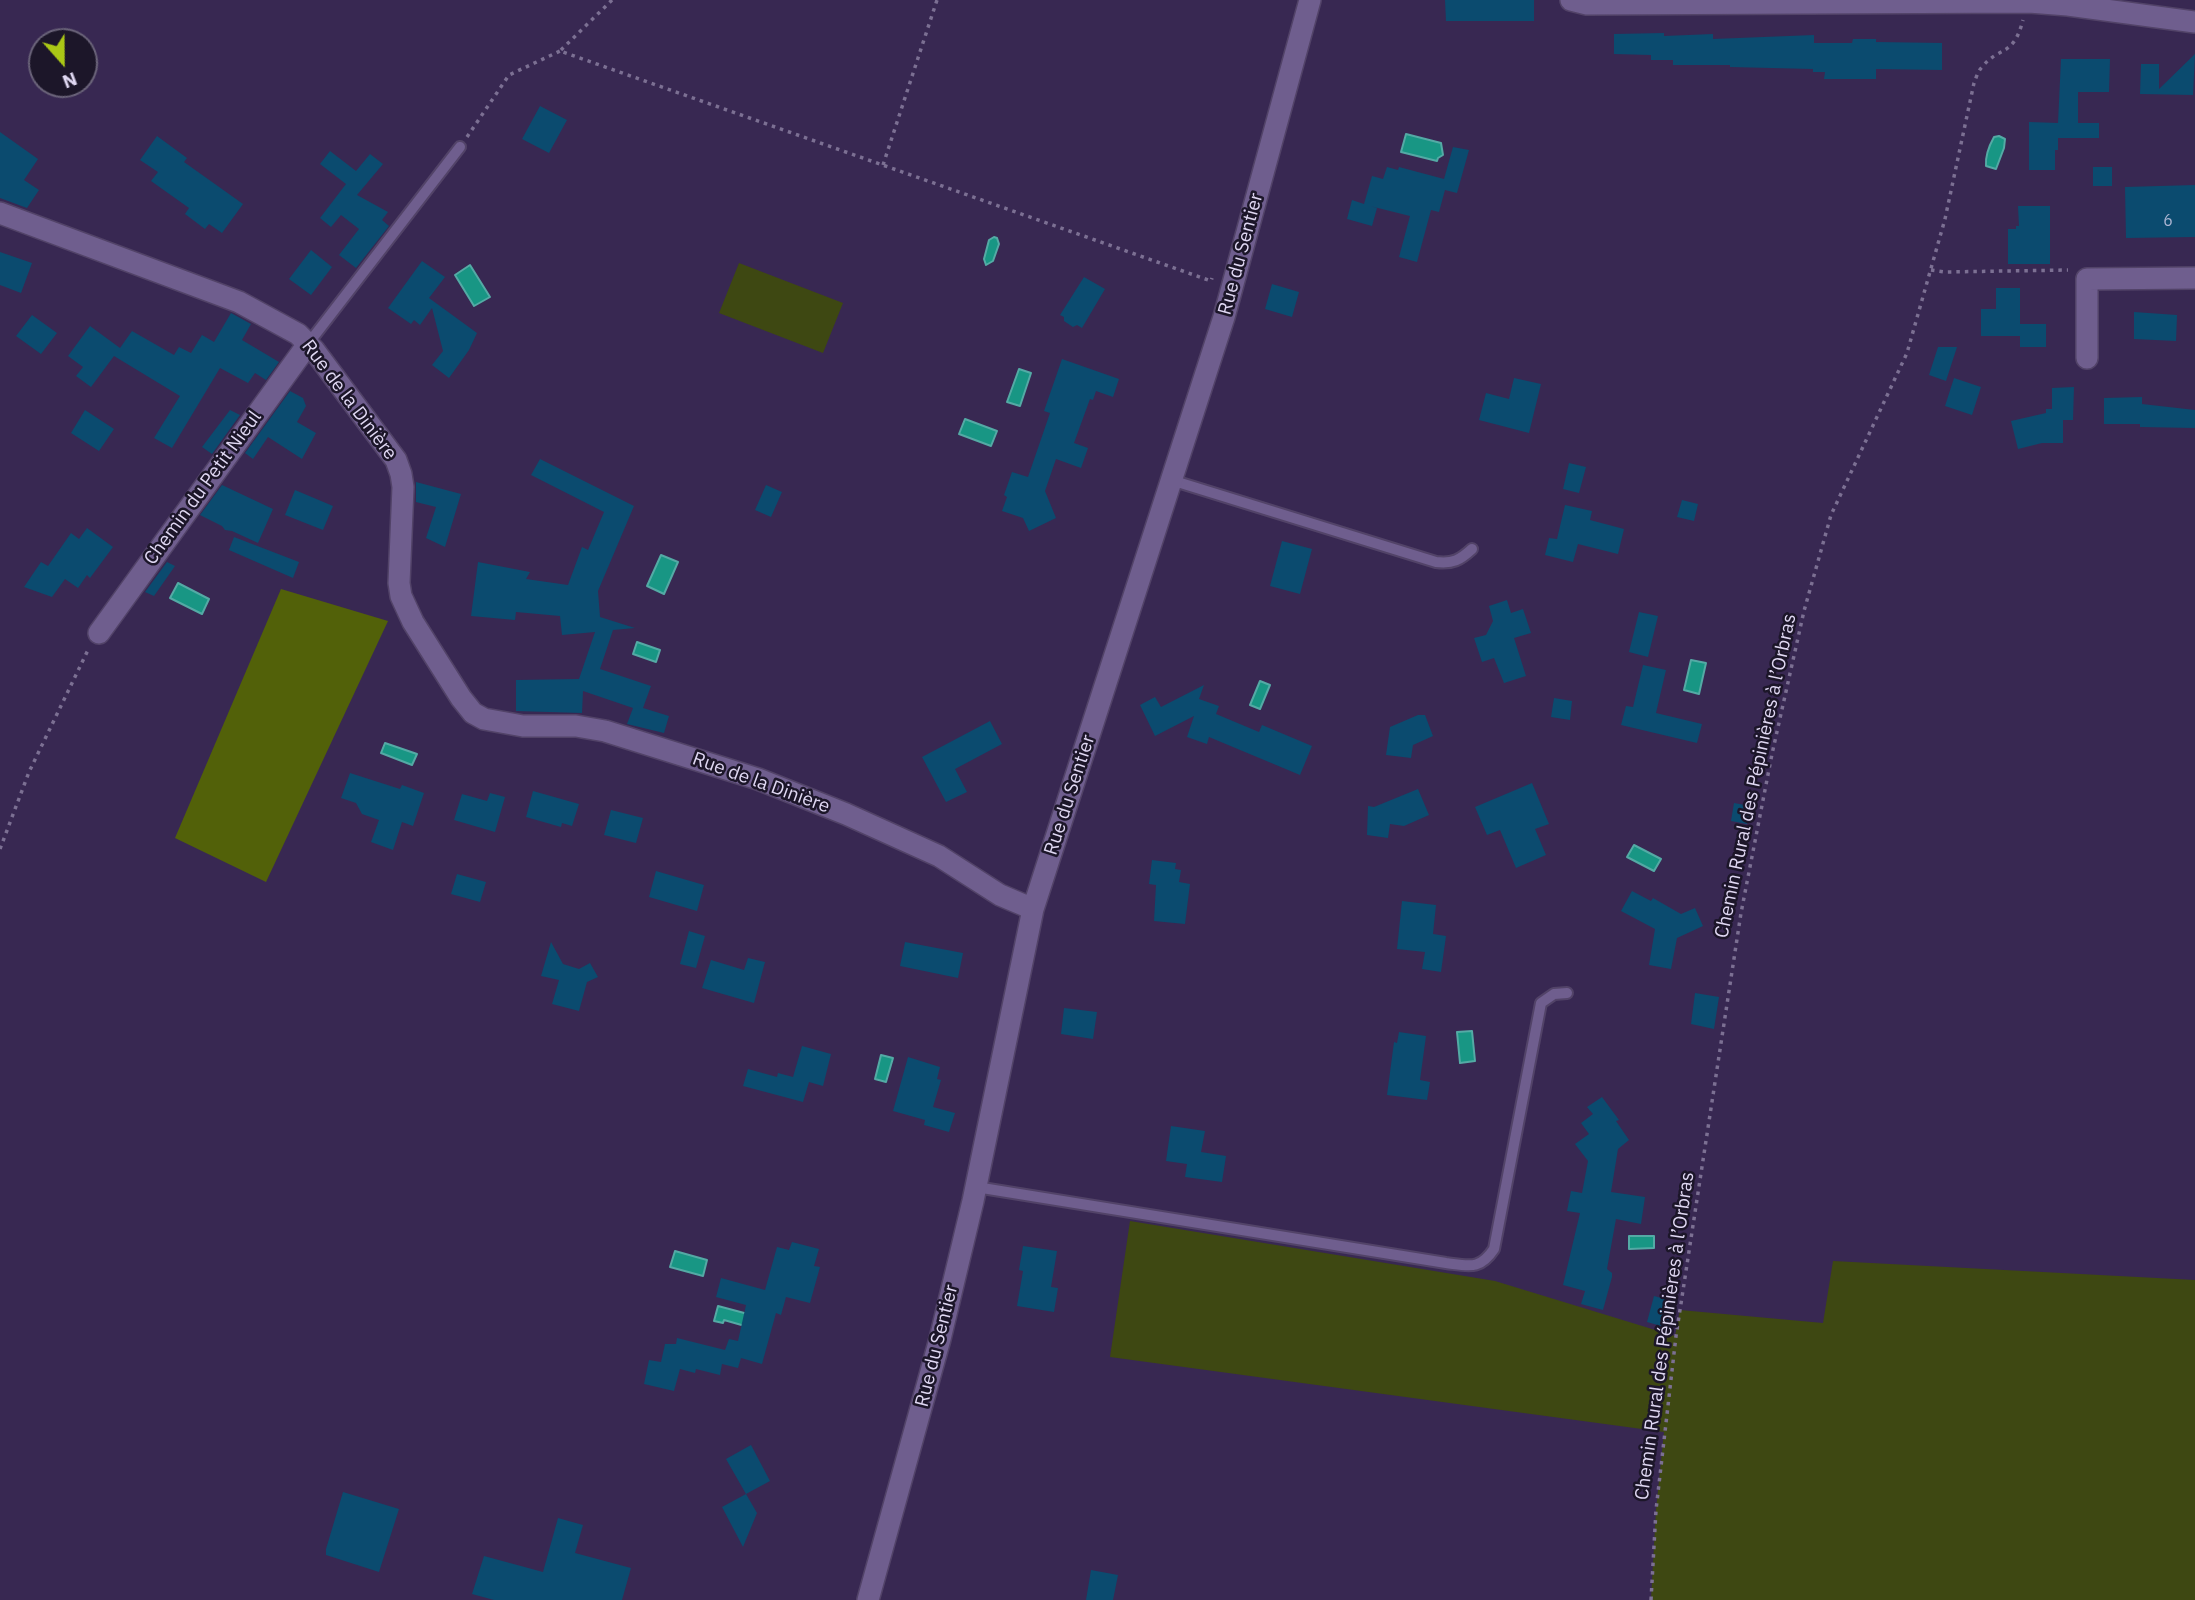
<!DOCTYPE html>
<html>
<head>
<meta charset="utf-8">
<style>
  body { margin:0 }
  #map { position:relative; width:2195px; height:1600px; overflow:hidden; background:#382852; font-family:"IBM Plex Sans",sans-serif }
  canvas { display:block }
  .north { position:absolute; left:28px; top:28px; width:70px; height:70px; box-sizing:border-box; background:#1c1629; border:2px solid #6a6379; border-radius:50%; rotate:159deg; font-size:19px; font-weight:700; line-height:28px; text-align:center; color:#dfd7f2 }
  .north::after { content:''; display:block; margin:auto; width:24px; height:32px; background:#aac716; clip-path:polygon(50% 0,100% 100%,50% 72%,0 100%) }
</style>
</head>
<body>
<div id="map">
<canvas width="2195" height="1600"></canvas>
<div class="north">N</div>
</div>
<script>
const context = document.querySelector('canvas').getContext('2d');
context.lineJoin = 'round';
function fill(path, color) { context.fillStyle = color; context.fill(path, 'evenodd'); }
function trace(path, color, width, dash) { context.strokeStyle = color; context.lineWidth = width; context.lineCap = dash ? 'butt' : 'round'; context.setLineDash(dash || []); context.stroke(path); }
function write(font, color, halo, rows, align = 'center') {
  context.font = font + ' "IBM Plex Sans",sans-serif'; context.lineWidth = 5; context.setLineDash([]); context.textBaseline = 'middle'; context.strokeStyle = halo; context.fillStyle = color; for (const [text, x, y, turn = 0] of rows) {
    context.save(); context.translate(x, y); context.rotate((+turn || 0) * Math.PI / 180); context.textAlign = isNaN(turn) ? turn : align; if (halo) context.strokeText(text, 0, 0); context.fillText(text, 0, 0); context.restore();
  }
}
const green = new Path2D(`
  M739 263 843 303 823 353 719 313Z
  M1130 1221 1495 1281 1675 1336 1680 1310 1823 1323 1833 1261 2195 1280V1600H1651L1656 1510 1664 1432 1110 1357Z`);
const forest = new Path2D(`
  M281 589 388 621 266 882 175 838Z`);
const water = new Path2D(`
  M1406 134 1441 143 1443 155 1438 158 1437 161 1401 152Z
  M1999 136 2005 139 2004 148 1996 169 1986 166C1985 155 1989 146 1994 137Z
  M994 237 997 238 999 244 993 261 986 265 984 259 989 240Z
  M470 265 490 297 474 306 455 275Z
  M1019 369 1031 373 1020 406 1007 402Z
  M965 419 997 431 991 446 959 434Z
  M661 555 678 562 664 594 647 586Z
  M178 583 209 599 202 614 170 598Z
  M637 642 660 650 656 662 633 654Z
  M1691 660 1706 663 1699 694 1684 690Z
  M1260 681 1270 685 1260 709 1250 705Z
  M385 743 417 754 412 765 381 753Z
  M1634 845 1661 859 1654 871 1627 857Z
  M1472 1031 1475 1061 1460 1063 1457 1032Z
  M881 1055 893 1058 886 1082 875 1079Z
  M1629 1236H1654V1248L1629 1249Z
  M675 1251 707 1260 703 1276 670 1267Z
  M718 1306 748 1314 745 1326 724 1320 723 1323 714 1321Z`);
const building = new Path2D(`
  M1445 0H1534V21H1446Z
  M1664 33V36L1713 34V39L1814 35V43H1852L1853 39H1876V42L1942 43V70L1876 69V79H1824L1825 72H1813V69L1730 67V65H1673V60H1651V55L1614 54V34Z
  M2195 54 2193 95 2140 94 2141 64H2159V89Z
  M2061 59H2110L2109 92H2078V123H2099V138H2058V150H2055V170H2029V122L2058 123Z
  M540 106 567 120 549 153 522 139Z
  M0 132 38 159 24 180 39 190 27 208 0 198Z
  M157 136 187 158 184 162 243 204 222 233 209 224 205 229 185 214 189 208 151 181 158 172 140 160Z
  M1453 147 1469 150 1457 193 1445 190 1439 212 1431 210 1417 262 1399 257 1410 216 1370 206 1377 208 1372 226 1347 219 1352 200 1364 204 1372 176 1383 179 1387 167 1398 170 1399 167 1444 179Z
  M330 151 356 171 370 154 383 164 357 195 388 212 382 220 389 226 356 268 339 255 359 229 341 215 331 227 320 218 346 184 320 164Z
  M2093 167H2112V186H2093Z
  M2195 185V237L2126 238 2125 187Z
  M2018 206H2050V264H2008V229H2016V226H2019Z
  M311 250 332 267 311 295 289 279Z
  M0 252 32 263 21 293 0 285Z
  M422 261 445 277 429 298 477 333 469 350 449 378 432 365 443 351 432 308 420 325 414 320 411 324 388 308Z
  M1084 277 1105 289 1082 328 1077 325 1073 327 1064 321V317L1060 315Z
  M1272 284 1299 292 1292 317 1265 309Z
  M1996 288H2020V336H1981V309H1996Z
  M2134 312 2177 315 2176 341 2134 339Z
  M231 313 251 324 242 340 279 362 266 380 255 373 248 383 220 368 172 448 154 438 180 396 114 356 91 387 76 376 83 367 68 356 90 326 120 348 132 331 174 355 179 347 191 353 202 335 214 342Z
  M32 315 57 333 41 354 16 336Z
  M2020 324H2046V347H2020Z
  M1938 347H1957L1946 381 1929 375Z
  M1062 359 1119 379 1113 397 1096 391 1093 400 1090 399 1074 443 1088 448 1081 468 1056 459 1045 491 1056 518 1029 531 1023 518 1002 511 1007 497 1004 495 1012 472 1028 477 1050 413 1044 411Z
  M1514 378 1541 384 1529 433 1479 420 1486 393 1509 399Z
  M1954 378 1981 387 1972 415 1945 406Z
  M2074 387 2073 420H2063V443H2042L2018 449 2011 421 2046 413V409H2052V388Z
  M290 391 303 398 306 406 297 422 316 433 302 459 268 437 253 459 245 453Z
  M2142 397V404L2195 410V428L2140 427V424H2104V398Z
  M85 410 114 429 99 451 71 433Z
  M230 410 240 415 212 454 202 447Z
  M540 459 634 506 598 591 600 617 635 628 613 630 600 669 651 686 643 708 669 716 664 733 627 724 633 708 583 691 582 713 516 711V680L579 679 595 632 562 635 560 616 516 612 515 620 471 616 478 562 530 572 526 579 568 585 582 547 588 550 604 512 531 475Z
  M1569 463 1586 467 1579 493 1563 489Z
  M416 482 461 494 445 547 426 538 436 507 416 502Z
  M222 485 273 509 258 543 232 531 225 530 222 526 200 515Z
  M766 485 782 492 771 517 755 510Z
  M295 490 333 506 323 530 285 515Z
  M1682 500 1698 504 1694 521 1677 517Z
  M1565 505 1592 511 1590 520 1624 529 1618 554 1578 544 1573 562 1545 555 1549 538 1557 539Z
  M87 528 113 547 90 578 87 575 78 588 65 579 52 597 24 587 41 562 48 566 71 533 79 539Z
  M234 537 299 562 293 578 229 550Z
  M1282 541 1312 549 1300 594 1270 586Z
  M167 562 175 566 154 596 145 592Z
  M1507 600 1511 613 1523 609 1531 633 1514 638 1526 676 1504 683 1494 658 1482 662 1474 638 1486 635 1493 621 1489 606Z
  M1639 612 1658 616 1648 657 1629 652Z
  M1643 665 1666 670 1656 713 1702 724 1697 743 1621 725 1626 706 1633 707Z
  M1204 685 1199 699 1219 706 1216 714 1259 732 1262 725 1312 746 1300 775 1209 737 1207 744 1187 737 1194 716 1155 736 1140 705 1155 697 1161 707Z
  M1554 698 1572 701 1570 720 1551 717Z
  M1418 715H1425L1433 736 1413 745 1411 758 1386 755 1390 727Z
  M990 721 1002 744 955 769 967 792 946 802 922 757Z
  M350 773 400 789 402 785 424 793 413 826 402 822 393 850 371 842 379 820 362 814 356 803 341 798Z
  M1532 783 1549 824 1535 829 1546 855 1516 868 1500 830 1487 835 1475 807Z
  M1418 789 1429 815 1404 826 1390 824 1388 838 1367 835 1368 806 1374 807Z
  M533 791 579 804 572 826 562 823 561 827 526 817Z
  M490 793 505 797 495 832 454 820 462 794 487 801Z
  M1734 803 1750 806 1747 824 1731 821Z
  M611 810 643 818 636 843 604 835Z
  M1152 860 1176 863 1175 869 1181 870 1179 882 1190 884 1185 924 1154 921 1156 885 1149 884Z
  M656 871 704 885 697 911 649 897Z
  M457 874 486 882 480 902 451 894Z
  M1632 891 1651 901 1653 898 1681 914 1695 908 1703 926 1677 938 1671 969 1649 965 1655 929 1621 911Z
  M1402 901 1436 905 1433 934 1446 936 1441 972 1422 969 1425 952 1397 949Z
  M689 931 705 936 696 968 680 964Z
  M551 942 563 964 579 969 590 963 598 977 587 982 579 1011 552 1004 559 980 541 976Z
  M905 942 963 953 958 978 900 966Z
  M748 958 765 962 754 1003 702 988 711 960 744 970Z
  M1695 993 1719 997 1714 1029 1691 1024Z
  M1064 1008 1097 1012 1093 1039 1061 1034Z
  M1399 1032 1426 1036 1420 1080 1430 1082 1427 1100 1387 1095 1394 1042 1397 1043Z
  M802 1046 831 1054 823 1086 809 1082 803 1102 743 1086 748 1069 777 1077 778 1073 793 1077Z
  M908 1057 940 1067 937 1079 941 1080 933 1107 955 1113 949 1132 924 1125 925 1120 893 1111Z
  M1602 1097 1619 1120 1616 1121 1629 1140 1618 1149 1611 1192 1645 1197 1641 1224 1616 1219 1607 1269 1612 1273V1277L1603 1310 1581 1304 1585 1291 1563 1285 1580 1213 1567 1211 1571 1191 1582 1193 1588 1161 1575 1144 1589 1134 1581 1123 1593 1114 1587 1107Z
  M1171 1126 1205 1131 1201 1152 1226 1156 1222 1182 1185 1177 1187 1164 1166 1161Z
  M792 1242 819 1249 814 1266 820 1267 810 1303 786 1297 781 1315 776 1313 762 1364 741 1358 738 1368 722 1364 720 1375 696 1369 695 1373 680 1369 674 1391 644 1384 649 1360 661 1362 665 1344H676L677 1338 725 1350 729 1339 738 1341 746 1305 716 1297 721 1278 765 1290 777 1247 789 1250Z
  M1023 1246 1057 1251 1051 1287 1058 1288 1054 1312 1017 1306 1023 1271 1019 1270Z
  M1654 1296 1672 1301 1668 1328 1647 1322Z
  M751 1445 770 1481 746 1494 757 1513 743 1547 722 1507 746 1494 726 1459Z
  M343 1492 399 1509 379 1572 326 1555V1549Z
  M558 1518 583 1525 575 1553 631 1568 622 1600H494L472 1594 484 1556 543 1572Z
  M1091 1570 1118 1575 1113 1600H1086Z`);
const path = new Path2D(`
  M612 0 560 51 1211 281 1212 278
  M467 137 509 75 560 51
  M883 165 937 0
  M1931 270 1945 272 2068 270
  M0 849 29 772 88 650
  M1651 1600 1656 1510 1676 1336 1741 913 1772 754 1804 611 1831 515 1907 353 1945 219 1974 83C1976 78 1978 71 1982 67 2000 45 2013 58 2023 20`);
const lane = new Path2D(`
  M308 344 460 147
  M1171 480 1436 562C1453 564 1460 560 1472 549
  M976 1187 1446 1263C1470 1266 1480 1270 1494 1249L1541 1003 1554 994 1567 993`);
const street = new Path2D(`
  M1571 0 1587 4 2029 2 2068 5 2195 22
  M0 213 239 302 298 334 314 350 396 460 401 474 403 487 399 583 401 596 413 622 461 698 473 713 484 719 523 726H576L605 731 758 779 846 814 939 856 1000 895 1033 909
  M2087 358V279L2195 278
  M99 633 308 344
  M868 1600 940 1339 973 1201 1033 909 1224 317 1310 0`);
const numberNames = [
  ["6",2168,221]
];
const streetNames = [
  ["Rue du Sentier",1241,254,-75],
  ["Rue de la Dinière",349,400,53],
  ["Chemin du Petit Nieul",203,488,-54],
  ["Chemin Rural des Pépinières à l’Orbras",1756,776,-78],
  ["Rue de la Dinière",761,783,20],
  ["Rue du Sentier",1070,795,-72],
  ["Chemin Rural des Pépinières à l’Orbras",1665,1336,-82],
  ["Rue du Sentier",937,1346,-76]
];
fill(green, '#3e4812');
fill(forest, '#526109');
fill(water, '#189684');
trace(water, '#54aaa5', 2);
fill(building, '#0b4b6f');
trace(lane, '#524368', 14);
trace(street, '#524368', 24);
trace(path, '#7c7093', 3.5, [3.5, 5]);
trace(lane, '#6f5e8e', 10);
trace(street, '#6f5e8e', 21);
write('16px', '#aab4d1', null, numberNames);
write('19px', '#dfd7f2', '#1c1629', streetNames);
</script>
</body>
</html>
